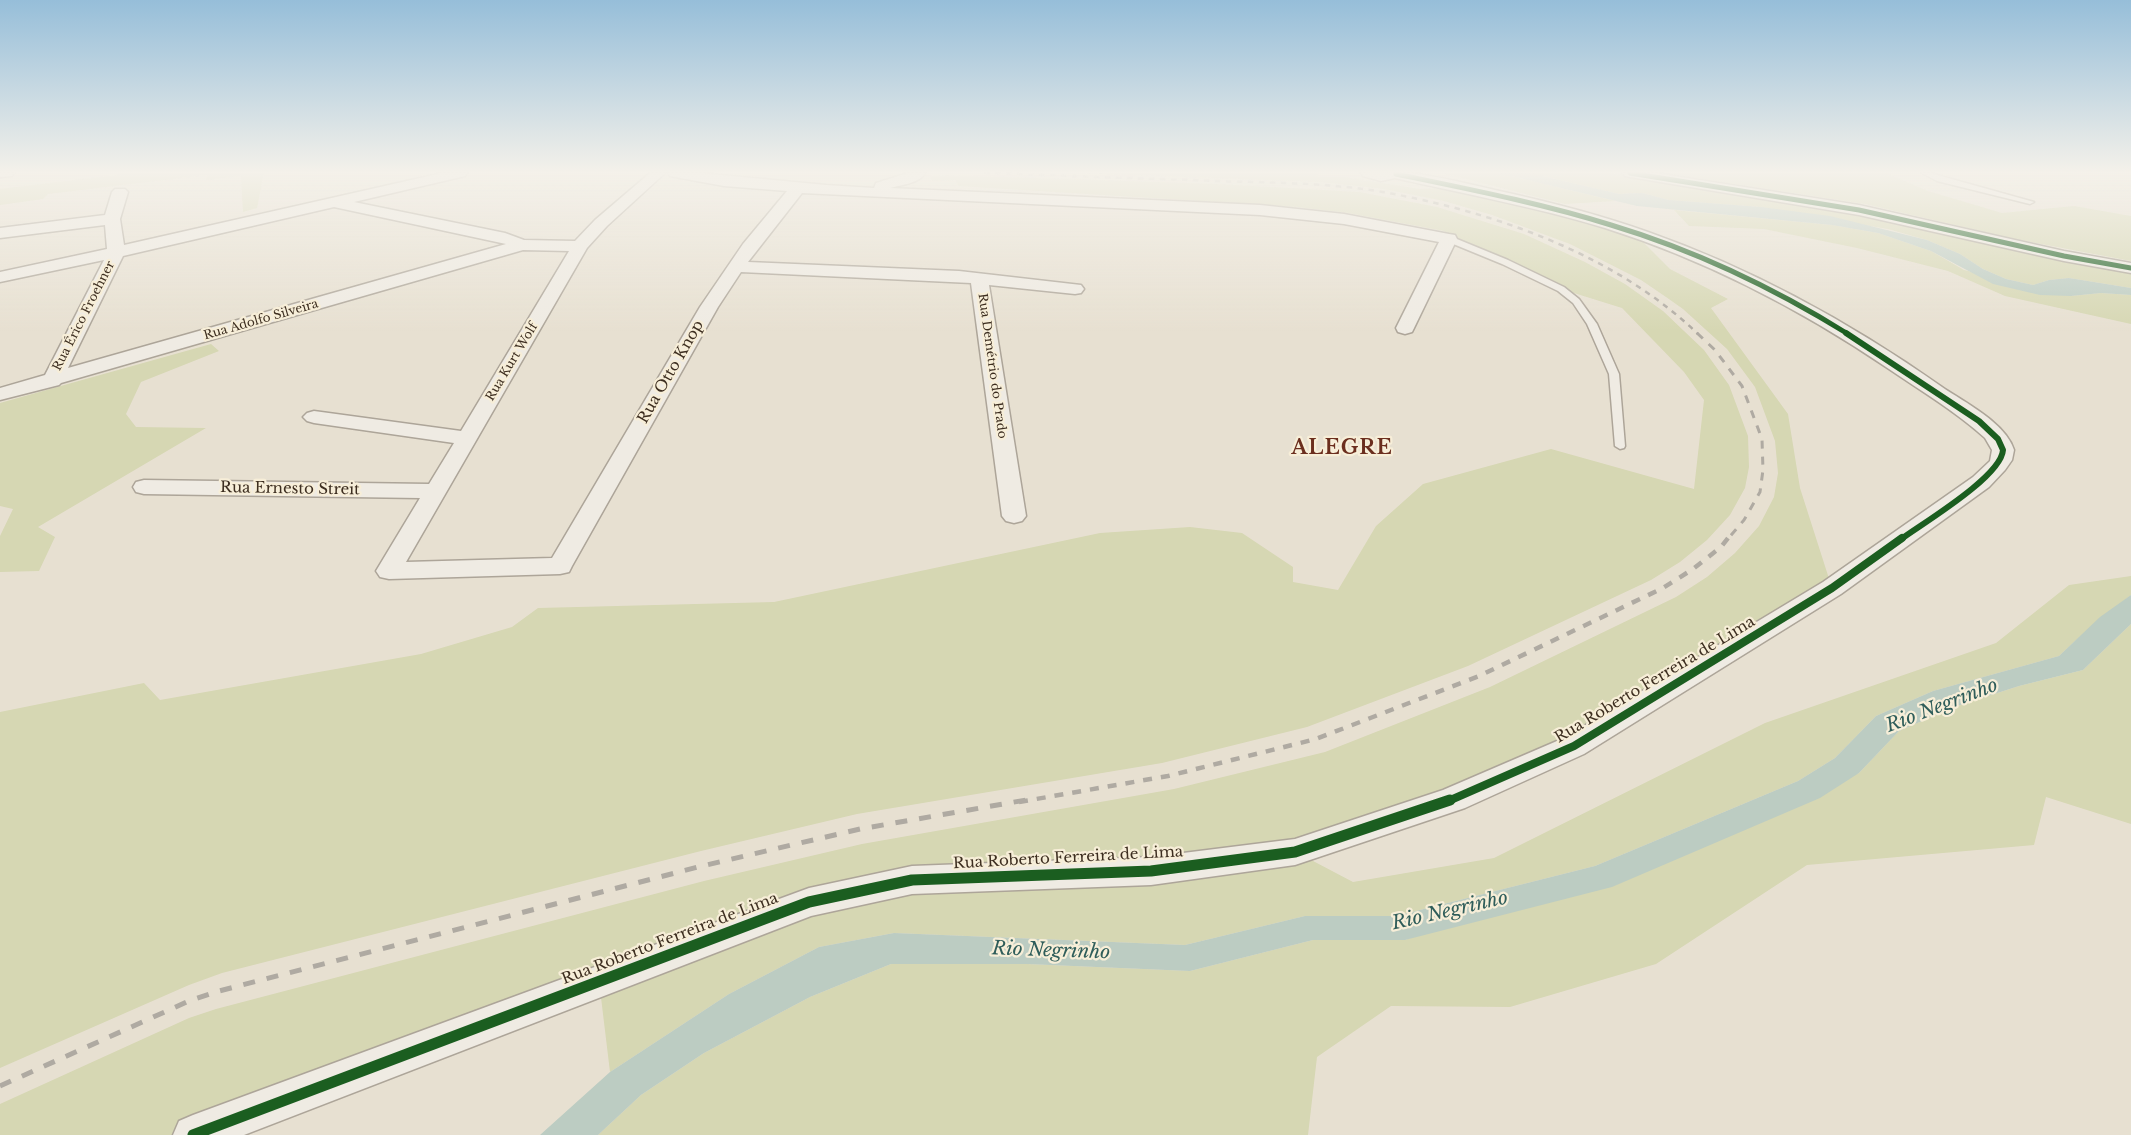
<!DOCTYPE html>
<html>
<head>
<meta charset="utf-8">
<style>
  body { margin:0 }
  canvas { display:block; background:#e7e0d1 }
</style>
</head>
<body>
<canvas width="2131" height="1135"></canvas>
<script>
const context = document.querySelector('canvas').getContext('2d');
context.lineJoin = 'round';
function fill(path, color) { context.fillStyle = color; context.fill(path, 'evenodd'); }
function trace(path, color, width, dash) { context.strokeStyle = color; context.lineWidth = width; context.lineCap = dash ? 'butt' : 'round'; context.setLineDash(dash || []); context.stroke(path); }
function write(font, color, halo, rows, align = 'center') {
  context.font = font + ' "Libre Baskerville",serif'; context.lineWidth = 4.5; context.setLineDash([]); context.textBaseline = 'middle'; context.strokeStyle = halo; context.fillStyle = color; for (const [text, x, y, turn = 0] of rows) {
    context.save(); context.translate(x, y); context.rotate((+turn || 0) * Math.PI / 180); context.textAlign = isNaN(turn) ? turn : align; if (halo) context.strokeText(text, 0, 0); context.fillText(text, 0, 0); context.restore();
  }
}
const green = new Path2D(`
  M118 173H264L257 208 243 212 241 176 206 180 207 175 48 194 43 199 0 205V189L116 175Z
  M1078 173H1316L1319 177H1345L1420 189 1441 188 1551 213 1640 239 1670 269 1728 299 1711 308 1788 414 1800 488 1832 588 1574 746 1296 852 1353 882 1494 858 1765 723 1996 643 2069 585 2131 576V595L2075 641 2059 656 1933 691 1876 716 1835 758 1798 781 1595 866 1396 916H1305L1185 945 894 933 819 947 729 994 610 1072 599 981 193 1135H0V1104L189 1018 216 1009 704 881 862 844 1174 789 1325 752 1490 687 1676 597 1707 577 1735 553 1759 526 1774 497 1778 473 1775 441 1755 387 1727 349 1683 309 1666 297 1641 280 1570 244 1492 215 1444 201 1384 189 1320 182Z
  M1442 173H1498L1615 201 1565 204Z
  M1530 173H1610L1810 204 2131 270V288L2069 278 2049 280 2033 285 2006 279 1983 269 1960 254 1927 240 1888 229 1761 207 1669 200 1642 193 1619 194Z
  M1663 173H1886L1928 191 2002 213 2074 206 2131 216V261L2015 239 1865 204Z
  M946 175 1218 184 1359 192 1437 207 1524 234 1585 262 1625 284 1663 311 1704 350 1729 385 1748 436 1749 467 1745 488 1730 515 1707 540 1680 562 1651 580 1468 666 1307 727 1162 763 857 814 701 851 222 973 189 985 0 1068V712L144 683 160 700 421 654 512 627 538 608 774 602 1100 533 1190 527 1242 533 1293 567V582L1338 590 1376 526 1423 484 1551 449 1694 489 1704 400 1684 372 1622 308 1561 289 1449 239 1444 231 1348 213 1297 207 958 186 956 180 932 181 930 176Z
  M1674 210 1832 225 1878 233 1931 251 1964 270 2071 296 2101 293 2131 295V324L2005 296 1948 271 1857 248 1764 229 1689 226Z
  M211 344 219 351 141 382 126 414 136 427 206 428 38 527 55 537 39 571 0 572V536L13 509 0 506V403Z
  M2131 624V824L2046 797 2034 845 1807 865 1656 964 1510 1007 1391 1006 1317 1057 1308 1135H598L641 1095 704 1053 810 997 891 964H1027L1190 971 1313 940H1405L1859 773 1899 731 1954 707 2019 686 2083 670Z`);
const water = new Path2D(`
  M1498 173H1530L1619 194 1642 193 1669 200 1761 207 1830 216 1927 240 1960 254 1983 269 2006 279 2033 285 2049 280 2069 278 2131 288V295L2101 293 2071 296 2040 295 1993 284 1931 251 1878 233 1832 225 1637 206Z
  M2131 595V624L2083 670 2019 686 1954 707 1899 731 1859 773 1820 798 1612 887 1405 940H1313L1190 971 1027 964H891L810 997 704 1053 641 1095 598 1135H540L610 1072 729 994 819 947 894 933 1185 945 1305 916H1396L1595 866 1798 781 1835 758 1876 716 1933 691 2059 656 2100 617Z`);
const lane = new Path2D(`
  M1922 173H1930L2034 202 2030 204 1937 181Z
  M1446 237H1452L1508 260 1564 287 1579 299 1597 324 1619 374 1625 446 1624 448 1620 449 1615 446 1609 374 1587 324 1573 303 1558 291 1502 264 1446 241Z`);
const street = new Path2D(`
  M0 173H14L12 176 0 177Z
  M442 173H467L465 176 354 202 505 233 524 240 575 241 595 220 650 173H665L607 226 587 248 406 562 552 558 700 307 743 244 787 191 724 186 675 177 670 176 668 173H700L826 185 874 188 876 183 908 173H925C920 183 901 185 890 188L1260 205 1344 214 1449 234 1455 235 1457 239 1414 328 1412 332 1405 334 1398 332 1396 328 1439 242 1344 224 1260 215 802 193 748 262 959 271 1081 285 1084 289 1081 293 1075 294 989 285 1026 516 1022 521 1014 523 1006 521 1002 516 971 283 741 272 718 307 572 566 569 572 560 574 389 579 380 577 376 571 420 498 144 494 136 492 133 487 136 482 144 480 429 484 454 443 314 423 307 421 303 417 307 413 314 411 461 431 569 251 523 250 61 383 59 385 0 400V388L45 375 104 260 0 282V272L107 249 105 225 0 238V228L105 215 112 192 115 189H125L128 192 120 219 124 245ZM334 207 506 244 68 368 123 256Z
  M1361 173C1405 167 1451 180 1495 190 1546 201 1598 214 1648 232 1753 269 1851 323 1942 387 1964 402 2006 423 2014 450L2012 460 2005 470 1989 487 1841 594 1584 754 1465 808 1295 865 1151 885 912 894 811 916 244 1135H173L179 1121 193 1115 809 888 912 866 1151 857 1295 839 1443 790 1564 738 1823 582 1973 477 1990 461 1992 450 1985 438C1958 413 1920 390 1889 369 1802 310 1706 260 1605 228 1536 207 1465 194 1395 178L1381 181 1363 176Z
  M1623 173H1655L1859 205 2064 251 2131 263V273L2064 261 1859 215 1630 177 1625 176Z`);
const railFar3 = new Path2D(`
  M984 173C1053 175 1122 178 1191 180 1255 183 1320 181 1383 192 1495 212 1616 255 1698 334`);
const railFar2 = new Path2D(`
  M1697 333 1715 350 1742 386 1762 439 1763 470 1760 492 1744 520 1727 540`);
const railFar1 = new Path2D(`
  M1019 802 1168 776 1316 739 1479 676 1663 588 1693 569 1721 547 1728 538`);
const rail = new Path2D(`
  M0 1086 189 1001 219 991 702 866 860 829 1026 800`);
const cyclewayFar3 = new Path2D(`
  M1630 173 1859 210 2064 256 2131 268
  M1396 174C1468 189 1540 203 1611 225 1694 250 1774 288 1848 334`);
const cyclewayFar2 = new Path2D(`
  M1846 333 1979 421 1998 439 2003 450C2001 477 1923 523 1900 540`);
const cyclewayFar1 = new Path2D(`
  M1446 802 1574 746 1832 588 1902 538`);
const cycleway = new Path2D(`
  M193 1135 809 902 912 880 1151 871 1295 852 1450 800`);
const farStreetnames = [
  ["Rua Érico Froehner",84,316,-63],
  ["Rua Adolfo Silveira",261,320,-16],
  ["Rua Kurt Wolf",512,362,-59],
  ["Rua Demétrio do Prado",992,366,82]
];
const streetNames = [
  ["Rua Otto Knop",671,372,-60],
  ["Rua Ernesto Streit",290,489,1],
  ["Rua Roberto Ferreira de Lima",1655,680,-31],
  ["Rua Roberto Ferreira de Lima",1068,858,-3],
  ["Rua Roberto Ferreira de Lima",670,939,-21]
];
const nearWaternames = [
  ["Rio Negrinho",1942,706,-21],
  ["Rio Negrinho",1450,911,-13],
  ["Rio Negrinho",1051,951,2]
];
const districtNames = [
  ["ALEGRE",1342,448]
];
fill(green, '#d6d7b3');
fill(water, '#bcccc2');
trace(lane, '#ada599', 3);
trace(street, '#ada599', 3);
fill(lane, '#efebe3');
fill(street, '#efebe3');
trace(railFar3, '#afaaa2', 2.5, [5.5, 5.5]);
trace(railFar2, '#afaaa2', 3, [8, 8]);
trace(railFar1, '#afaaa2', 4.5, [9, 9]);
trace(rail, '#afaaa2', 5, [12, 12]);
trace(cyclewayFar3, '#1b5e20', 5);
trace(cyclewayFar2, '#1b5e20', 6);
trace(cyclewayFar1, '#1b5e20', 8);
trace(cycleway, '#1b5e20', 11);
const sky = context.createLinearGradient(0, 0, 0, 331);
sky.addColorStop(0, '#96bed9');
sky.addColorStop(0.52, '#f4f1ea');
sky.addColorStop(1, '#f4f1ea00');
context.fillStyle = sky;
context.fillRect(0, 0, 2131, 331);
write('12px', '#3d2e20', '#f7eed8', farStreetnames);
write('15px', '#3d2e20', '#f7eed8', streetNames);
write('italic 19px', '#2f5d5a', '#f7eed8', nearWaternames);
context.letterSpacing = '1px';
write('bold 20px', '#6b2e1e', '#f7eed8', districtNames);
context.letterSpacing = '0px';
</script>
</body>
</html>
